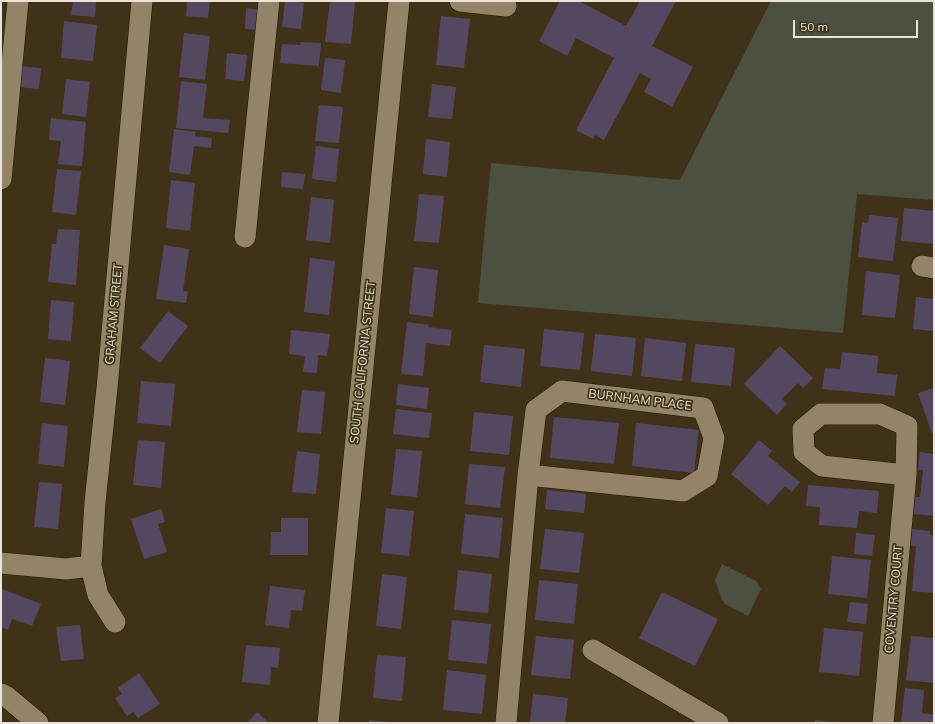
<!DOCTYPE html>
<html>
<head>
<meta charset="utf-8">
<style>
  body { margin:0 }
  #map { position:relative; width:935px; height:724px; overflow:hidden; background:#3f3219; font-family:Mulish,sans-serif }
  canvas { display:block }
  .frame { position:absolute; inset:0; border:2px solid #ebe3d5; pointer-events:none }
  .scale { position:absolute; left:793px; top:20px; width:125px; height:18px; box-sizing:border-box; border:2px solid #ebe3d5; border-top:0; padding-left:5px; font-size:12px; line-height:14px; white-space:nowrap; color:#ebe3d5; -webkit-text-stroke:3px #3f3219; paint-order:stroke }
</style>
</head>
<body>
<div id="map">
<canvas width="935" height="724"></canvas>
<div class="frame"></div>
<div class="scale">50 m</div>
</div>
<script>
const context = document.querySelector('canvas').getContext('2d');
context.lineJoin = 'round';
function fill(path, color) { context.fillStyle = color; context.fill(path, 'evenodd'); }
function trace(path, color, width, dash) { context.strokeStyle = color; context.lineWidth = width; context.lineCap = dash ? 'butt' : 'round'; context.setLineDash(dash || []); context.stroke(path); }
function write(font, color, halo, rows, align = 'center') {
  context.font = font + ' Mulish,sans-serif'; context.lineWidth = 3.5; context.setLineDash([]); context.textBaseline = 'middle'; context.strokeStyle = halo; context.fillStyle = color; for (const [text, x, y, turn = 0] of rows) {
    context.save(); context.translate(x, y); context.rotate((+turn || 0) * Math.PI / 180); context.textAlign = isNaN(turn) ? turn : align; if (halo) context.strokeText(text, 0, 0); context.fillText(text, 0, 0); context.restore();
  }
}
const green = new Path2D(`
  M771 1H934V200L857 194 843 333 478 303 491 163 680 180Z
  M722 564 756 581 761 589 748 616 725 604 722 600 715 580Z`);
const building = new Path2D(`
  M73 1H96L95 17 71 15Z
  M187 1H210L208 18 186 16Z
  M285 1 304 3 301 29 282 27Z
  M330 1H355L351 44 325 42Z
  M560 1H579L626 26 640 1H676L652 46 693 67 672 107 644 92 651 79 640 73 604 140 595 135 593 139 576 130 614 58 576 38 567 56 539 41Z
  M246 8 260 10 258 30 245 29Z
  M441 16 470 19 464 68 436 65Z
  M64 21 97 25 93 61 61 58Z
  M184 33 210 36 205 80 179 77Z
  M301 42 321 43 319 66 280 63 282 44 300 45Z
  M227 53 247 55 244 81 225 79Z
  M325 58 345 60 341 93 321 90Z
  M19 66 41 68 39 89 17 87Z
  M66 79 90 82 86 117 62 114Z
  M181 81 207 84 203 118 230 120 228 133 176 128Z
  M432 84 456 87 452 119 428 117Z
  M319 105 343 107 339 143 315 141Z
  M51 118 86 122 82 166 58 164 61 141 49 140Z
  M174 129 196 132 195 136 212 138 211 148 194 146 190 175 169 172Z
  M426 139 450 142 447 177 423 174Z
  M316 146 339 149 336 182 312 179Z
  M57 169 81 171 76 215 52 212Z
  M282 172 305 174 303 189 281 187Z
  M171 180 195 183 190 231 166 228Z
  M419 194 444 196 439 243 414 241Z
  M311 197 334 200 330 243 306 240Z
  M904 208 934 211V244L901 241Z
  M869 215 898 218 893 261 858 257 862 222 868 223Z
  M58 229 80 230 76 285 48 282 52 244H56Z
  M164 245 189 249 183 291 188 292 186 303 156 299Z
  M310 258 335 261 329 315 304 312Z
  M414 267 438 270 433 317 409 314Z
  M866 271 900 275 895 318 862 315Z
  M916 297 934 299V331L913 329Z
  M51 300 74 302 71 341 48 339Z
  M168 311 188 326 160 363 140 348Z
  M407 322 429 325 428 327 452 330 450 346 426 343 423 376 401 374Z
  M544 329 584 333 580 370 540 366Z
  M291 330 330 334 327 356 318 355 317 373 303 372 305 356 289 354Z
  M595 334 636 338 632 376 591 371Z
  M645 338 686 343 682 381 641 376Z
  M695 344 735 348 731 386 691 382Z
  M484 345 525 349 521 387 480 382Z
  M780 346 813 378 803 388 798 383 782 399 787 404 777 415 744 384Z
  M842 352 878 356 877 373 897 375 895 396 822 389 825 368 840 369Z
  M45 358 70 361 65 405 40 402Z
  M141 381 175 384 171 426 137 423Z
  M398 384 429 388 427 409 396 405Z
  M934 388V434H932L918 393Z
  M302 390 325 392 321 434 297 432Z
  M396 409 432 413 429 438 393 434Z
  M474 412 513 416 509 455 470 451Z
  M554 417 619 423 614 464 550 458Z
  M42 423 68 426 64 467 38 464Z
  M636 423 699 430 694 473 632 466Z
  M138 440 165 442 161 488 133 485Z
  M759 440 772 451 768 456 800 482 792 492 785 486 768 505 731 474Z
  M396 449 422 451 417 497 391 495Z
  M297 451 320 454 316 494 292 492Z
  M920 452 934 454V516L914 514 915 497H920L923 470H918Z
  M469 464 505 467 500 508 465 504Z
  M39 482 62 484 58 529 34 527Z
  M808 485 879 491 877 513 859 511 857 528 819 525 820 507 806 506Z
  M547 490 586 494 584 513 545 509Z
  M386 508 414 511 409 556 381 553Z
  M161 509 165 522 158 524 167 552 144 559 131 519Z
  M465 514 503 518 499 558 461 554Z
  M281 518H308V555H270L271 532H281Z
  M545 529 584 533 579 573 540 569Z
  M912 529 930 531V535H934V593L912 591 916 546H911Z
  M856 533 875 535 872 556 854 554Z
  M832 556 871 560 867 598 828 594Z
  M458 570 492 574 488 613 454 610Z
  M382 574 407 577 401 629 376 626Z
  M539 580 578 584 574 624 535 620Z
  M270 586 305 590 302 611 291 610 289 628 265 625Z
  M2 589 41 604 32 626 12 619 8 630 1 627V593Z
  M662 592 718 619 695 666 639 638Z
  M850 602 868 604 866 624 847 622Z
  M452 620 491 624 487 664 448 660Z
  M80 625 84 659 61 661 56 627Z
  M824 628 863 632 859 676 819 672Z
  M536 636 574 640 570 679 531 675Z
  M911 636 934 638V683L906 680Z
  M246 645 280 648 278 668 271 667 270 685 242 682Z
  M377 655 406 657 402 701 373 698Z
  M447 670 486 675 482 714 443 710Z
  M139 673 160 704 138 718 133 712 127 716 115 698 122 694 118 688Z
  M905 688 924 690 922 713 934 715V723H901Z
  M533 694 568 698 565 723H530Z
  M257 712 269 723H247Z
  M369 720 388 722V723H369Z
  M815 720 835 722V723H815Z`);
const minor = new Path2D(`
  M460 1 506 6
  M1 179 18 1
  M245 237 269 1
  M922 266 934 268
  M1 563 66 569 91 566
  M115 622 98 595 91 566 95 502 107 388 142 1
  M593 650 718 723
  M1 694 7 697 38 723
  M328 723 399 1
  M506 723 528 475 536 410 562 391 703 408 714 438 707 476 683 491 528 475
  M883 723 906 475 907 426 880 414H821L803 429 804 452 822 466 906 475`);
const streetNames = [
  ["GRAHAM STREET",114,314,-85],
  ["SOUTH CALIFORNIA STREET",363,362,-84],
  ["BURNHAM PLACE",640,400,7],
  ["COVENTRY COURT",894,599,-85]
];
fill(green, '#4b5041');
fill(building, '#544861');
trace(minor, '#261902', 22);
trace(minor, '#938469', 21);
write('12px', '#ebe3d5', '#3f3219', streetNames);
</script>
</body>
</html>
